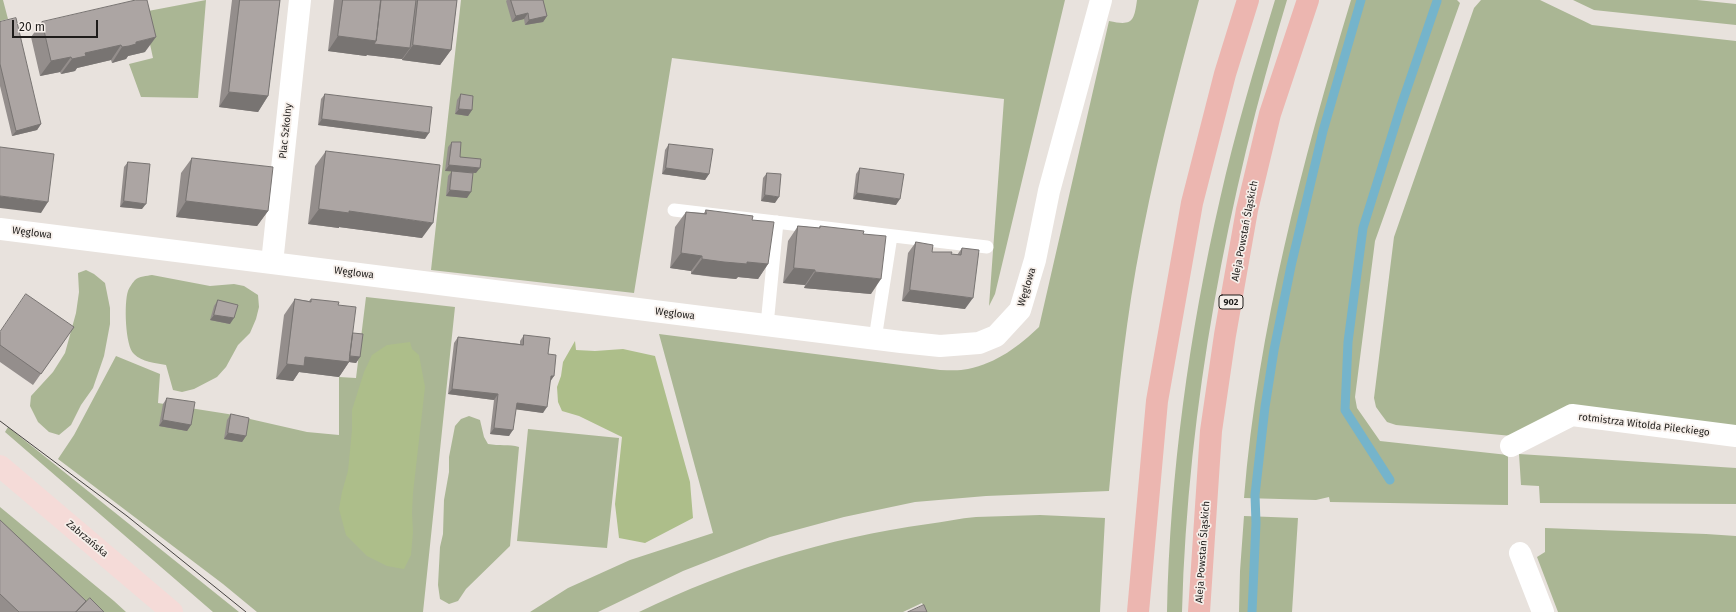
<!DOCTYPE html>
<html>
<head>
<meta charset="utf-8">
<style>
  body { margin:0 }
  #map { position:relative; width:1736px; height:612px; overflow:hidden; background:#e8e2dd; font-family:"Fira Sans",sans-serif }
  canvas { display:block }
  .scale { position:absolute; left:12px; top:20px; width:86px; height:18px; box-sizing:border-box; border:2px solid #1e1c1a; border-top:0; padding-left:5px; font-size:12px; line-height:14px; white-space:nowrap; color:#1e1c1a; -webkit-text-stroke:3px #f6efea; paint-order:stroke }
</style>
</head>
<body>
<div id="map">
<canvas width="1736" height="612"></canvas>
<div class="scale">20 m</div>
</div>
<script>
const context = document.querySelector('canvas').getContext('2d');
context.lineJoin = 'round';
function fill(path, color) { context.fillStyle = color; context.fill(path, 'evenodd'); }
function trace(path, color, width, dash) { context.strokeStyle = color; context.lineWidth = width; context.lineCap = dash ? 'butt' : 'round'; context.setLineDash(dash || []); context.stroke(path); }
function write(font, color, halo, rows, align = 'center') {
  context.font = font + ' "Fira Sans",sans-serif'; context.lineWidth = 3.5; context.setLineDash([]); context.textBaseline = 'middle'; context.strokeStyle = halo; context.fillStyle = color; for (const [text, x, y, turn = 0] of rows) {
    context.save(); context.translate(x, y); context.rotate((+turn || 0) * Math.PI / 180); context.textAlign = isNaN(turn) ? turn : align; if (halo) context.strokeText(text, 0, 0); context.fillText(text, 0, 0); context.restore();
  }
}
const green = new Path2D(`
  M0 0H3L8 19 0 21Z
  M206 0 198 98 141 97 129 64 153 58 143 12Z
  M461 0H1065L995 294 989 306 1004 99 672 58 634 293 431 270Z
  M1137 0H1199C1175 88 1152 178 1136 268 1123 342 1116 417 1109 491L986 496 915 502 844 517 770 537 683 571 598 612H530L568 588 630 560 713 533 659 334 940 370C949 370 959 371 968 369 997 363 1019 346 1039 327L1109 21C1132 26 1134 22 1137 0Z
  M1275 0H1287C1227 199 1188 404 1182 612H1167C1170 474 1189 334 1220 199 1235 132 1255 66 1275 0Z
  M1351 0H1457L1460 3 1375 241 1355 397 1357 408 1380 441 1508 455V505L1330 502 1329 497 1316 500 1244 498C1258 328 1302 163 1351 0Z
  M1481 0H1540L1592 25 1736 41V427L1572 408 1512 436 1396 425 1387 422 1381 414 1376 407 1374 398 1394 237 1474 8Z
  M1573 0H1697L1736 4V25L1594 10Z
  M86 270 94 274 105 283 110 308V324L104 356 93 388 81 405 71 425 59 435 49 432 38 422 30 406 31 396 53 372 65 353 76 313 79 292 78 273Z
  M152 275 210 286 234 284 244 286 258 295 259 307 256 319 250 333 238 345 226 367 217 377 194 389 182 392 173 390 166 365C155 363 142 362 134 354 125 346 124 302 128 291 129 288 133 282 135 280 139 276 147 276 152 275Z
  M366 297 455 307 423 612H257L223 584 58 459 74 435 116 356 160 374 158 403 228 414 307 432 339 435V377L356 378Z
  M469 416 480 420 484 437 488 444C499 446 509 444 519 447L510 546 466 589 458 601 449 604 440 599 438 585 440 547 443 534 444 500 449 472V457L455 426 461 419Z
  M8 427 239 612H213L5 432Z
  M528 429 619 438 607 548 517 541Z
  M1519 454 1736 468V504L1540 503 1539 486 1521 485Z
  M0 507 114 601 126 612H0Z
  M1040 515 1105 518 1100 612H926L922 603 903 612H639C730 568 827 538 928 524 944 522 960 518 976 517 997 516 1019 516 1040 515Z
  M1244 516 1298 518 1292 612H1239L1240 571Z
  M1545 528 1706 534 1736 536V612H1558L1537 557 1545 552Z`);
const forest = new Path2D(`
  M575 341 576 350 595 351 623 349 655 356 690 482 693 518 645 543 619 538 615 504 622 437 579 416 562 411 558 402 557 387 561 376 563 362Z
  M410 342 412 349 419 355 425 387 413 493 412 513 413 532 411 555 404 569 387 566 367 556 346 535 339 509 342 492 348 471 352 430V410L364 372 372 355 387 345Z`);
const stream = new Path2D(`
  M1390 480 1345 410 1348 342 1363 228 1401 106 1437 1
  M1252 612 1256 523 1255 495 1265 407 1274 350 1291 266 1323 131 1361 0`);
const service = new Path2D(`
  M674 210 987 247
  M767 325 777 222
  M875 339 891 236`);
const minor = new Path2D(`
  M0 229 901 342 940 346 979 343 996 336 1020 310 1035 260 1049 191 1101 0
  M272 263 300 0
  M1511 446 1572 415 1736 436
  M1520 553 1543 612`);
const secondary = new Path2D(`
  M0 466 172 612`);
const primary = new Path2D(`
  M1138 612 1157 401 1192 203 1225 74 1248 0
  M1199 612 1211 431 1225 335 1247 210 1270 114 1308 0`);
const tram = new Path2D(`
  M0 421 127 516 246 612`);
const wall = new Path2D(`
  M232 0H280L268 96 258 112 219 107Z
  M334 0H457L451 50 440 65 402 60V59L367 55 366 56 328 51Z
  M507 0H543L547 16 543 22 525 25 524 19 512 22 506 1Z
  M0 22 41 124 37 130 12 136 0 86Z
  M42 22 145 52 128 56 126 59 118 61 112 63 111 60 77 68 75 71 61 74 60 72 40 76 31 37Z
  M325 94 425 139 318 125 321 99Z
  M461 94 472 110 468 116 455 114 457 100Z
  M452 142 460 157 476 173H473L467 198 446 196 448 176 452 171H445L448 147Z
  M669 144 709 174 705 180 662 174 665 150Z
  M326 151 422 238 339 227V228L308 224 315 166Z
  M192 158 268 211 257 226 176 217 181 173Z
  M128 162 142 209 120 207 124 167Z
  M860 168 896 205 853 199 856 174Z
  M767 173 775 203 761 201 763 178Z
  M706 210 752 220 768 264 758 279 738 277 736 279 713 277 691 274V271L670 268 675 227 686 212 704 213Z
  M798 226 819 228 820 226 863 234 871 294 804 288 805 285 783 283 788 241Z
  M916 242 932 252 951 254 957 255 962 248 965 309 902 301 908 253Z
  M295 299 309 301 311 299 338 305 353 333 360 357 356 363 349 362 339 377 299 372 293 381 276 379 284 315Z
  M218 300 230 324 210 320 214 306Z
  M74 327 33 385 0 362V332Z
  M524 335 548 354 550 381 543 413 516 409 509 436 490 434 494 400 448 394 454 343 458 337 520 344V341Z
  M167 398 191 425 187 431 159 426 163 404Z
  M231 414 246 436 242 442 224 439 227 420Z
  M0 520 86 601 104 612H0Z`);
const shadedWall = new Path2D(`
  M528 13 524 19 512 22 516 16Z
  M547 16 543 22 525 25 529 20Z
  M338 36 376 41 410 48 402 59 367 55 366 56 328 51Z
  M156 37 145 52 128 56 126 59 112 63 122 47 136 42Z
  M121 45 111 60 77 68 75 71 61 74 72 59 85 53Z
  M413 45 451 50 440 65 402 60Z
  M71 57 60 72 40 76 51 61Z
  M229 92 268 96 258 112 219 107Z
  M459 109 472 110 468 116 455 114Z
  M322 119 429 133 425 139 318 125Z
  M41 124 37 130 12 136 16 131Z
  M449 165 480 168 476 173 445 171Z
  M666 168 709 174 705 180 662 174Z
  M450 190 471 192 467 198 446 196Z
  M857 193 900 199 896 205 853 199Z
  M765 195 779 197 775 203 761 201Z
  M0 196 48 202 41 213 0 208Z
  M124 201 146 204 142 209 120 207Z
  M186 201 268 211 257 226 176 217Z
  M319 209 349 211 433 223 422 238 339 227V228L308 224Z
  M681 253 702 256 691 271 670 268Z
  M702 259 747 262 768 264 758 279 738 277 736 279 691 274Z
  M794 268 815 270 805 285 783 283Z
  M815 272 881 279 871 294 804 288Z
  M910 290 973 298 965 309 902 301Z
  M214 315 234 318 230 324 210 320Z
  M345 356 360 357 356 363 349 362 339 377 299 372 293 381 276 379 287 364 305 357Z
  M551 376H554L550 382Z
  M452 389 498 394 494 400 448 394Z
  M517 403 547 407 543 413 513 409Z
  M163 420 191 425 187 431 159 426Z
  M494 428 513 430 509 436 490 434Z
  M228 433 246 436 242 442 224 439Z`);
const building = new Path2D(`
  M136 0H147L156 37 136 42V44L129 46 122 47 121 45 85 53 86 56 72 59 71 57 51 61 42 22Z
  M240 0H280L268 96 229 92Z
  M343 0H381L376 41 338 36Z
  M381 0H416L410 48 374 44 376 41Z
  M418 0H457L451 50 413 45Z
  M511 0H543L547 16 529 20 528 13 516 16Z
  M16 18 41 124 16 131 0 64V22Z
  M325 94 432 107 429 133 322 119Z
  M461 94 473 96 472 110 459 109Z
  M452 142H461L460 157 481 159 480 168 449 165Z
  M669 144 713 149 709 174 666 168Z
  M0 147 54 154 48 202 0 196Z
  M326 151 440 165 433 223 349 211V213L319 209Z
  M192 158 273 167 268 211 186 201Z
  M128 162 150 164 146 204 124 201Z
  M860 168 904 174 900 199 857 193Z
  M452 171 473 173 471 192 450 190Z
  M767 173 781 174 779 197 765 195Z
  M706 210 753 216 752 220 774 222 768 264 747 262V264L724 262 702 259V256L681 253 686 212 706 214Z
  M798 226 820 228V226L864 231 863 234 886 236 881 279 815 272V270L794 268Z
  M916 242 933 245 932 252H952L951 254 961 255 962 248 979 250 973 298 910 290Z
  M26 294 74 327 41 374 0 345V332Z
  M295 299 311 302V299L339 302 338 305 356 307 349 362 305 357 304 366 287 364Z
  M218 300 238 305 234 318 214 315Z
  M353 333 363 334 360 357 350 356Z
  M524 335 550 338 548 354 556 355 554 376H551L547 407 517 403 513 430 494 428 498 394 452 389 458 337 523 345Z
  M167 398 195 402 191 425 163 420Z
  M231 414 249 418 246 436 228 433Z
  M0 520 86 601 76 612H19L0 594Z
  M90 598 104 612H76Z
  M924 605 927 612H908Z`);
const shields = [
  [1231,302,24]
];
const shieldNames = [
  ["902",1231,302]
];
const streetNames = [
  ["Plac Szkolny",286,131,-84],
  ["Aleja Powstań Śląskich",1245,231,-79],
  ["Węglowa",32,233,7],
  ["Węglowa",354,273,7],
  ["Węglowa",1027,287,-73],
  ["Węglowa",675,314,7],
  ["rotmistrza Witolda Pileckiego",1644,425,7],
  ["Zabrzańska",87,539,40],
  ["Aleja Powstań Śląskich",1203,552,-86]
];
fill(green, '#aab694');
fill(forest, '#adbe8a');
trace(stream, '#75b4cb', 9);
trace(service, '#fff', 13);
trace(minor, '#fff', 22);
trace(secondary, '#f5dbd8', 22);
trace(primary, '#ecb6b0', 22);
trace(tram, '#454240', 1);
fill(wall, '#948e8c');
fill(shadedWall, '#787472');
fill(building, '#aca5a3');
trace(building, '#787472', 1);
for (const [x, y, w] of shields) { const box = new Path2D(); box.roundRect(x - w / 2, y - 7, w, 14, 3); context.fillStyle = '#f6efea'; context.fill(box); trace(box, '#1e1c1a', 1); }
write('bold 9px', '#1e1c1a', null, shieldNames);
write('10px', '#1e1c1a', '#f6efea', streetNames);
</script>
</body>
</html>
